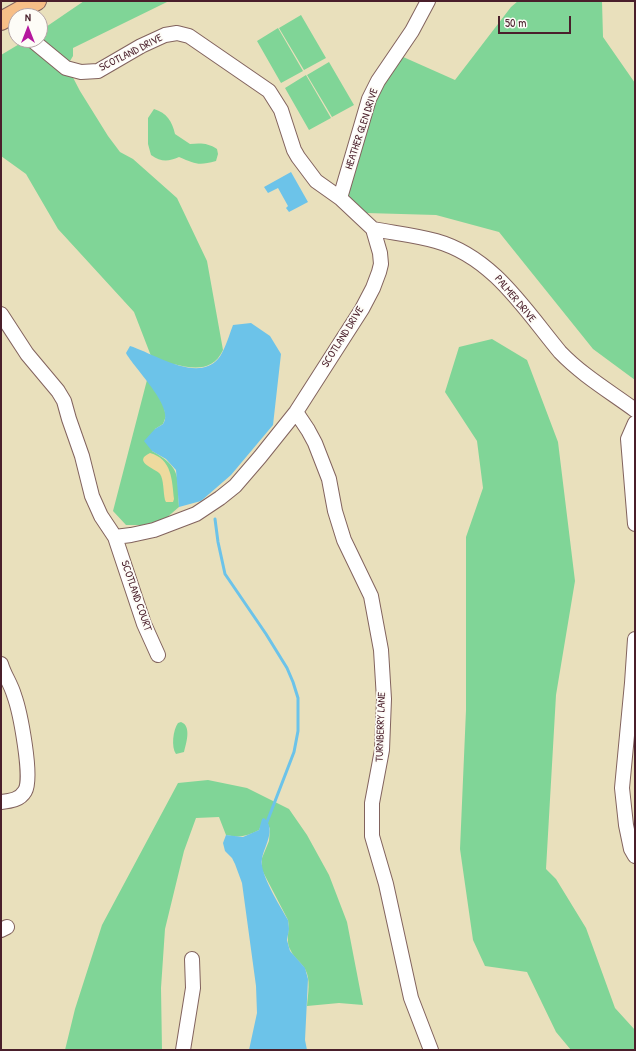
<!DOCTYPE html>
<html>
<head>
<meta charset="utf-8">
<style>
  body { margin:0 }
  #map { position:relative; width:636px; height:1051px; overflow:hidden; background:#e9e0bc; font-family:"Patrick Hand",sans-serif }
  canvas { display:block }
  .frame { position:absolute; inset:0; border:2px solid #4a1f2b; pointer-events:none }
  .north { position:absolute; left:8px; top:8px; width:40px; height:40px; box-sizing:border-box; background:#fdfcf7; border:1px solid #b5a4a5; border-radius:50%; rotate:0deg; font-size:11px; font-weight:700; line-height:16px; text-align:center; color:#4a1f2b }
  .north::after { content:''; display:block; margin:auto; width:14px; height:18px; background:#b5179e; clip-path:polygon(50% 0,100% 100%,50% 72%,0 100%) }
  .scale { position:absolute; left:498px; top:16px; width:73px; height:18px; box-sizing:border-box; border:2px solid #4a1f2b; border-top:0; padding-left:5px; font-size:12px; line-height:14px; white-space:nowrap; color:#4a1f2b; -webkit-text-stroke:3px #fdfcf7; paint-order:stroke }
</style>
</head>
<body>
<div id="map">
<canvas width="636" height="1051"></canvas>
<div class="frame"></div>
<div class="north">N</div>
<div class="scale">50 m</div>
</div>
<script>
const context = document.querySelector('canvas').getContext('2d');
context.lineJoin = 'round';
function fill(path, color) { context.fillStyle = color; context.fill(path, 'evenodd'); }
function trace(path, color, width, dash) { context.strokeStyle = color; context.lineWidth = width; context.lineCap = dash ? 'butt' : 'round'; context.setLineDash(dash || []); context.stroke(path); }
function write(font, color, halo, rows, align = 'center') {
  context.font = font + ' "Patrick Hand",sans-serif'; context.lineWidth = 3.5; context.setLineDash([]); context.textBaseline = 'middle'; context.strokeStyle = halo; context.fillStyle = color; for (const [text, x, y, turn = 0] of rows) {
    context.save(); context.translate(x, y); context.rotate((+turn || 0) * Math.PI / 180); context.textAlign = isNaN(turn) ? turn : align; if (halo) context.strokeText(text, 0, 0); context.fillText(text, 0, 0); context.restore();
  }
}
const green = new Path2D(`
  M84 1H181L167 2 73 48V56L67 66 80 91 108 136 120 152 133 159 177 198 207 261 223 350C213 372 193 369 173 364L164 408 166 416 163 424 155 429 152 451C182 468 177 476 179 507L165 519 143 525H126L113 511 147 380 151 356 134 312 58 229 26 174 1 156V55L26 40H40V31Z
  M518 1H602L603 37 635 83V380L593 349 499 232 436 215 366 213 346 195 374 100 401 56 455 80 511 7Z
  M301 15 326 58 304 70 279 28Z
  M278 28 303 71 281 83 257 41Z
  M329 62 354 105 332 117 307 75Z
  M306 75 331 118 309 130 285 88Z
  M154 109C167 113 172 121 175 134L190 144C201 143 208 143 217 149L218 154 216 161C198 166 196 164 179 157 168 162 161 162 151 155L148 144V118Z
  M492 339 527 360 558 442 575 581 556 695 546 869 556 879 586 928 615 1008 635 1030V1050H571L556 1032 527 972 485 966 473 940 460 849 466 710V537L483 488 477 441 445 392 459 347Z
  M181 722C192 726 186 744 184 752L176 754C171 747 173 730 178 723Z
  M208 780 247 788 289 809 307 835 329 875 347 922 363 1005 339 1003 307 1006C308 994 311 979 305 969 301 962 294 958 291 951 285 942 290 931 288 920L262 870V858L269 841 270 829 267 822 262 823 259 830C248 836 239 838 226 835L219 817 196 818 184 851 165 929 161 988 162 1050H65L75 1009 102 925 178 783Z`);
const sand = new Path2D(`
  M150 453C172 459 172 480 174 499L173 502H166L165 500C163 492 164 480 160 474 157 469 131 462 150 453Z`);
const water = new Path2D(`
  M291 172 308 202 289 212 286 208 288 206 278 188 268 193 264 187Z
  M251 323 270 336 281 354 273 425 231 475 201 501 179 507 176 470 166 459 152 451 144 441C148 437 151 433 155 429 157 427 161 426 163 424 176 408 133 367 126 353L130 346C153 353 197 383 218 359 224 353 230 333 233 325Z
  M264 818C277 829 264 846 262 859 259 873 280 906 288 920L289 929 287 940 290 951 305 968 308 979 305 1040 307 1050H249L257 1013 256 986 242 883 235 864 232 858 225 851 223 843 226 835 243 837 259 830 262 819Z`);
const stream = new Path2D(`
  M215 519 218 542 225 574 266 634 287 668 293 682 298 698V731L294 752 267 822`);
const minor = new Path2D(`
  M32 40 66 68 81 72 98 71 141 46 165 35 177 33 189 36 269 91 281 110 294 150 298 157 316 181 340 198 373 229 380 253 381 264 379 272 373 288 362 309 296 412 260 457 235 486 220 498 196 514 154 530 131 535 115 537
  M340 198 369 99 378 81 412 31 428 1
  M373 229C394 233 415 235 436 241 493 257 525 310 560 352 582 375 609 391 635 410
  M1 314 27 354 58 391 64 401 69 419 82 456 92 496 101 516 115 537 144 624 158 655
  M296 412 308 430 315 443 329 479 335 511 344 540 371 596 381 650 384 699 382 750 372 803V836L386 884 411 998 431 1050
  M635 423 628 439 635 524
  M635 639 632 683 622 788 626 825 631 849 635 856
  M1 664C4 675 11 684 14 695 20 711 33 778 25 791 20 800 10 801 1 802
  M1 930 7 927
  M183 1050 193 988 192 959`);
const major = new Path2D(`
  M1 21 37 1`);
const streetNames = [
  ["SCOTLAND DRIVE",131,53,-27],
  ["HEATHER GLEN DRIVE",362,129,-72],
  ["PALMER DRIVE",515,299,50],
  ["SCOTLAND DRIVE",343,337,-58],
  ["SCOTLAND COURT",136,596,71],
  ["TURNBERRY LANE",381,727,-88]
];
fill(green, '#80d597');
fill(sand, '#eeda9e');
fill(water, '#6cc3e9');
trace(stream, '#6cc3e9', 3);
trace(minor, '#82635e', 16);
trace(major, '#82635e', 20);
trace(minor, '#fff', 14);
trace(major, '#f7be87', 18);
write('11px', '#4a1f2b', '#fdfcf7', streetNames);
</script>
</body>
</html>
